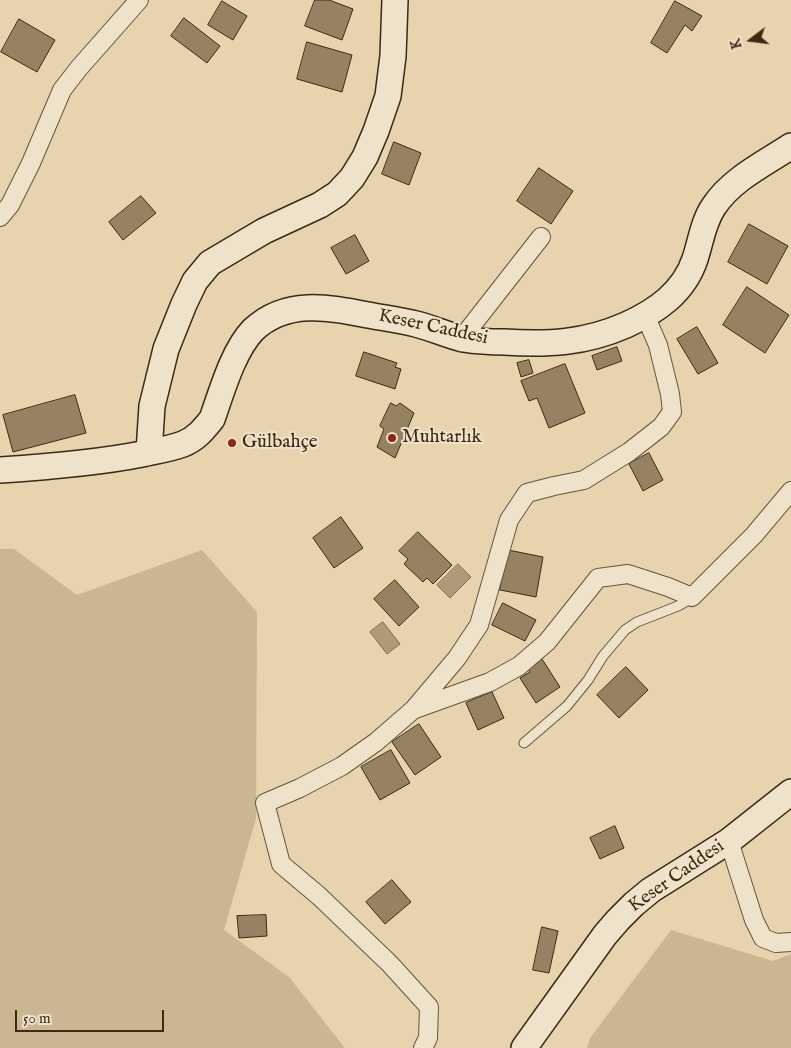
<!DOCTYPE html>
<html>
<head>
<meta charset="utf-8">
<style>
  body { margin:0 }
  #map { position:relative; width:791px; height:1048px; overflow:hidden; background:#e7d3ad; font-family:"IM FELL English",serif }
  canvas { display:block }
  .north { position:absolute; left:726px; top:15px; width:50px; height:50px; -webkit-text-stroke:4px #efe2ca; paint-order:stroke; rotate:255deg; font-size:14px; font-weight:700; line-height:20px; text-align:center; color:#3c2a12 }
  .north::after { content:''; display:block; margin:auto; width:18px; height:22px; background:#3c2a12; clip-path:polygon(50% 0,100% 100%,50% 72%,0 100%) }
  .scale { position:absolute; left:15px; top:1010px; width:149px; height:22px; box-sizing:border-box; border:2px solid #3c2a12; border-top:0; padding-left:6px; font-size:15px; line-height:18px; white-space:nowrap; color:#3c2a12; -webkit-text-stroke:4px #efe2ca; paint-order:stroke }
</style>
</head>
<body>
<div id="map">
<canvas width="791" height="1048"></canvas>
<div class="north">K</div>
<div class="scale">50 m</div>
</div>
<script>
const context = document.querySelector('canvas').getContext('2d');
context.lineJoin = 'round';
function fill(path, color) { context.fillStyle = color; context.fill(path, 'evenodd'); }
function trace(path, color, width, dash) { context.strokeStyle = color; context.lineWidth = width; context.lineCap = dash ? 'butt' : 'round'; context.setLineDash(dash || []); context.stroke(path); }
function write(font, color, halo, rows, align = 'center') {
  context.font = font + ' "IM FELL English",serif'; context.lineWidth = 4; context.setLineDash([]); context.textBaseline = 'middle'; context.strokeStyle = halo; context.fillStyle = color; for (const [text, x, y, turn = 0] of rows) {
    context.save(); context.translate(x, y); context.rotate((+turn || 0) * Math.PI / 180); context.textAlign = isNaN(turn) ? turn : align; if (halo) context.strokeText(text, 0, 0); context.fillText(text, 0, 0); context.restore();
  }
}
const green = new Path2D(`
  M0 549H14L77 595 202 550 257 612 256 818 224 930 289 977 345 1048H0Z
  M671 930 773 961 791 954V1048H587L590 1038Z`);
const water = new Path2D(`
  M458 564 471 577 450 598 437 585Z
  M383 622 400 644 387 654 370 632Z`);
const building = new Path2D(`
  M315 0H329L353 9 342 40 305 26Z
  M222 1 247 16 233 40 208 25Z
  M675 1 702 16 692 31 685 25 667 53 651 43Z
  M184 18 220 46 207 63 171 36Z
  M19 19 55 40 37 72 1 52Z
  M307 42 352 55 342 92 297 79Z
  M394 142 421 153 409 185 382 174Z
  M539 168 573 191 551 224 517 201Z
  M141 196 156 213 123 240 109 222Z
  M749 224 788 246 767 284 728 262Z
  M355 235 369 261 346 274 331 248Z
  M747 287 789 315 765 353 723 325Z
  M697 327 718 363 698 374 677 339Z
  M617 347 622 361 597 370 592 356Z
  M364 352 397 363 395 367 401 369 395 389 356 376Z
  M529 360 533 373 521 377 517 363Z
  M565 364 585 413 549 428 537 398 529 401 521 381Z
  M75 395 86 433 13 452 3 415Z
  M391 403 396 406 400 403 414 413 395 458 377 447 384 429 380 426Z
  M649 453 663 480 643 491 629 464Z
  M341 517 363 548 334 568 313 538Z
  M418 532 452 565 433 584 427 578 423 582 404 564 408 559 399 551Z
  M508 550 543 557 536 597 500 590Z
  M395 580 419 607 399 626 374 599Z
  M503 603 536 620 525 641 492 625Z
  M542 659 560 687 536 703 520 678 530 672 527 668Z
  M626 667 648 690 619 718 597 695Z
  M492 692 504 718 478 730 466 703Z
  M419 724 441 757 415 775 392 742Z
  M391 750 410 783 380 800 361 767Z
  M615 826 624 848 600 859 590 838Z
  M392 880 411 902 385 924 366 902Z
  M266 915 267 936 239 938 237 916Z
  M542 927 558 931 549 973 533 970Z`);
const lane = new Path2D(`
  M524 743 567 706 588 680 603 656 625 630 637 622 678 606 692 598`);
const street = new Path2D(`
  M0 217 10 205 31 163 62 90 79 68 139 0
  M462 338 541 237
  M415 709 490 682 519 666 547 642 598 578 628 574 668 587 692 597 754 535 791 491
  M729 841 754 920 763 938 776 943 791 942
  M423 1048 428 1038 429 1007 390 964 319 896 281 864 265 803 300 788 342 766 376 742 414 709 457 658 479 625 509 520 527 493 554 486 584 480 629 452 661 427 672 412 670 394 658 345 645 315`);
const secondary = new Path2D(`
  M149 452 152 406 166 349 184 304 195 281 210 263 264 231 320 205 337 194 352 178 365 157 376 131 388 96 393 56 395 0
  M0 470C46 467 97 463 142 454 155 451 170 449 183 444 196 439 204 429 212 419 222 391 233 351 253 330 286 299 327 307 368 315 384 318 400 320 416 324 432 328 447 335 463 339 476 341 490 342 504 342 548 345 585 343 626 325 657 311 684 292 695 259 701 241 703 222 714 206 732 179 764 164 791 146
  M524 1048 605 935 618 920 634 904 651 890 729 841 791 792`);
const markers = [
  [392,438,5,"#8f2418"],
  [232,443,5,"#8f2418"]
];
const streetNames = [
  ["Keser Caddesi",433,328,12],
  ["Keser Caddesi",677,877,-35]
];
const poiNames = [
  ["Muhtarlık",402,438],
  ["Gülbahçe",242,443]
];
fill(green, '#cab693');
fill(water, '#ad9a78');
trace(water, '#806d4f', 1);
fill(building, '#958263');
trace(building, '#3c2a12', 1);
trace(lane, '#675439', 11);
trace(street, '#675439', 20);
trace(secondary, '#3c2a12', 28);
trace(lane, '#efe2ca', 9);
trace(street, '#efe2ca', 18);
trace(secondary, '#efe2ca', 25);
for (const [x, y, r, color] of markers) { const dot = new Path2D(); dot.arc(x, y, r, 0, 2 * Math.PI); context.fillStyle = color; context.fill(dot); trace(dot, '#efe2ca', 2); }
write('19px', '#3c2a12', '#efe2ca', streetNames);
write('19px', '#3c2a12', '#efe2ca', poiNames, 'left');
</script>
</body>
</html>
